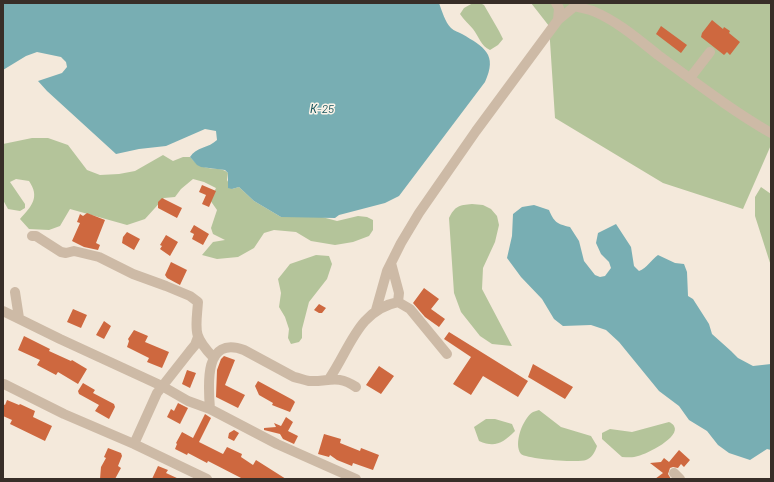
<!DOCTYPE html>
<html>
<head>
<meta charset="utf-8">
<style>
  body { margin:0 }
  #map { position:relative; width:774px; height:482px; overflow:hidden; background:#f4e9db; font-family:Barlow,sans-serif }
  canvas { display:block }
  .frame { position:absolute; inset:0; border:4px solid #382e28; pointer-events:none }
</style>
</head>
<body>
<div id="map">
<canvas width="774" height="482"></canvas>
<div class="frame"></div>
</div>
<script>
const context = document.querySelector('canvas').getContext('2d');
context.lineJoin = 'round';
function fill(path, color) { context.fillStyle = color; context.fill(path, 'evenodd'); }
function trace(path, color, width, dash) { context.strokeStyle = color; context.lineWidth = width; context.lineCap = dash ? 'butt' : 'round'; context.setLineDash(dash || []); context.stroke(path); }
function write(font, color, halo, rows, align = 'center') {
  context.font = font + ' Barlow,sans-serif'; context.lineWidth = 3; context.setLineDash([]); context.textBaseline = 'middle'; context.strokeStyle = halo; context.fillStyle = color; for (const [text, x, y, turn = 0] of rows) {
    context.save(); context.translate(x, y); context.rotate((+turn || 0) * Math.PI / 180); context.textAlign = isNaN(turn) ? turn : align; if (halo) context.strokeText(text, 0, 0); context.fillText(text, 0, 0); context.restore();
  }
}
const green = new Path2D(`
  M473 3H480L484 5 499 31 503 39 498 45 490 50C481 46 479 37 473 29 469 24 464 20 460 14L464 8Z
  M531 3H771V145L743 209 663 183 555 118 549 26Z
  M32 138H48L68 145 87 170 100 175 119 174 135 171 163 155 173 161 183 157H190C204 175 219 164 228 173L227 180 232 189 239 187 254 201 281 217H322L337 221 358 216 367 217 373 220V230L369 236 353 242 335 245 311 241 296 232 274 230 264 233 254 248 238 257 217 259 202 255 213 242 225 240 213 234 211 228 217 210 210 200 216 188 204 182 193 179 181 189 175 197 164 198 145 219 127 225 70 209 60 226 49 230 29 229 20 219C32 206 40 197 29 181L16 179 10 182 25 204V208L20 211 8 209 3 200V144Z
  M761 187 771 194V266L755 216V197Z
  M472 204 483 205 491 209 497 216 499 225 495 242 483 268 482 289 512 346 492 344 480 336 461 312 454 293 449 218C455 206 459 205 472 204Z
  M316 255 329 256 332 264 327 279 309 302 302 329V338L299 342 291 344 288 338 289 329 285 317 279 307 281 293 278 279 290 264Z
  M539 410 561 427 591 436 597 446C595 452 592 458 586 460 578 463 527 459 521 454 513 444 523 418 533 412 535 411 537 411 539 410Z
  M486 419H495L512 424 515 431C503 443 495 448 479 441L474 427Z
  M669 422C670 422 674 425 674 426 681 437 647 454 638 456 633 458 627 457 622 457L602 439V433L610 429 632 432Z`);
const water = new Path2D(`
  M3 3H439C442 11 445 22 451 28 454 31 459 32 462 34 484 47 498 54 485 82L399 196 385 203 339 215 335 218 281 217 254 201 239 187 232 189 228 188V173L225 170 201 167 197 165 190 157C196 147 209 148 217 140L216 131 205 129 166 146 139 149 116 154 47 91 38 81 62 73 67 67 66 62 61 57 37 52 26 56 3 70Z
  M534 205 549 210C554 222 557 224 570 227L579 241 584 261 595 275 600 277 605 276 611 268 609 262 601 254 596 243 598 233 616 224 631 247 634 266 639 271C647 268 651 260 658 255L675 263 684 264 687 272 688 296 693 299 709 324 712 334 731 351 738 358 753 366 771 364V450L767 449 750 460 729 453 718 445 707 431 689 420 679 406 659 391 619 342 606 330 591 325 563 326 554 319 542 299 521 277 507 258 512 236 513 214 522 207Z`);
const building = new Path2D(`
  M712 20 723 29 724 27 730 31 729 33 740 42 730 55 727 52 724 55 701 37 702 33Z
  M661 26 687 45 681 53 656 34Z
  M202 185 216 191 209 207 202 204 206 195 199 192Z
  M162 198 182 208 177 218 158 208V202Z
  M87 213 105 220 96 243 100 245 98 250 84 247 72 241 80 223 77 222 80 214 83 216Z
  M194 225 209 234 203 245 192 239 194 234 190 232Z
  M127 232 140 239 134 250 122 243 123 237Z
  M166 235 178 242 170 256 160 249 162 246 160 245Z
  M171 262 187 270 180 285 167 278 165 275Z
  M424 288 439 299 431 309 445 319 439 327 425 317 413 303Z
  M319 304 326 308 322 313H319L314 310Z
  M73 309 87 315 81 328 67 322Z
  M104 321 111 326 104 339 96 335Z
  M134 330 148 336 145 342 169 352 162 368 147 362 149 358 127 347 129 341 128 339Z
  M449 332 528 381 518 397 483 376 471 395 453 384 471 357 444 339Z
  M24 336 50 349 49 351 71 361 72 360 87 369 78 384 58 372 56 375 37 365 40 360 18 350Z
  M224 356 235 360 225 385 245 395 238 408 216 397 217 370 221 359Z
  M533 364 573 387 565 399 528 377Z
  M379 366 394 376 381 394 366 385Z
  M187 370 196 373 190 388 182 384Z
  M258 381 293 400 295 402 290 412 277 407 272 405 273 403 259 395 255 386Z
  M83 383 95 390 93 393 114 404 115 407 109 419 95 411 99 405 79 394 78 391Z
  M7 400 19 405 20 404 35 411 33 417 52 426 45 441 10 424 12 420 3 416V404L5 405Z
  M178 403 188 408 180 424 167 417 171 409 174 411Z
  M205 414 211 418 199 442 223 454 227 447 242 454 241 457 253 465 256 460 286 479H243L208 461 207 463 188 453 187 455 175 449 177 444 176 443 182 432 193 438Z
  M286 417 293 422 288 431 298 436 294 444 283 439 280 434 264 430V428L276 427 274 423 281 426Z
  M234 430 239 433 234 441 228 438 229 433Z
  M324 434 341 439 340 443 360 451 361 448 379 455 373 470 353 463 352 466 337 460 330 455 329 457 318 454Z
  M108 448 121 453 122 456 118 466 121 468 115 479H100L101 467 106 458 104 457Z
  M679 450 690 460 684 467 681 464 678 468 673 467 670 468 668 474 671 479H655L663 473 650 463 661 462 664 458 669 462Z
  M158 466 168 470 166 473 179 479H152Z`);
const minor = new Path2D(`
  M556 3 559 8 558 20
  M575 6C581 8 587 9 593 11 617 21 638 39 658 55 695 82 731 110 771 133
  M690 78 710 52
  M32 236H36L61 252 66 253 74 251 99 257 133 274 166 286 190 296 198 302C196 330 192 335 213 357
  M391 263 399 293 398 302
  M15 292 19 318
  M376 310 387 271 401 243 419 213 476 131 558 20 575 6 577 3
  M3 311 60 339 162 386 188 401 210 409 277 444 356 479
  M329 379C350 349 358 310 398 302L410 309 447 354
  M4 384 64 414 134 444 207 479
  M210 409C208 385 204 335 244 350L294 377C299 378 304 380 309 381 329 382 337 374 356 387
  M134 444 157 393 190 351 195 345 198 337
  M674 473 680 479`);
const waterNames = [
  ["К-25",322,109]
];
fill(green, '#b4c49a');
fill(water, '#78aeb3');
fill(building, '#ce683f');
trace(minor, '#cdbaa6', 10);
write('italic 12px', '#1a565d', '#fbf3e8', waterNames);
</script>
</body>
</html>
